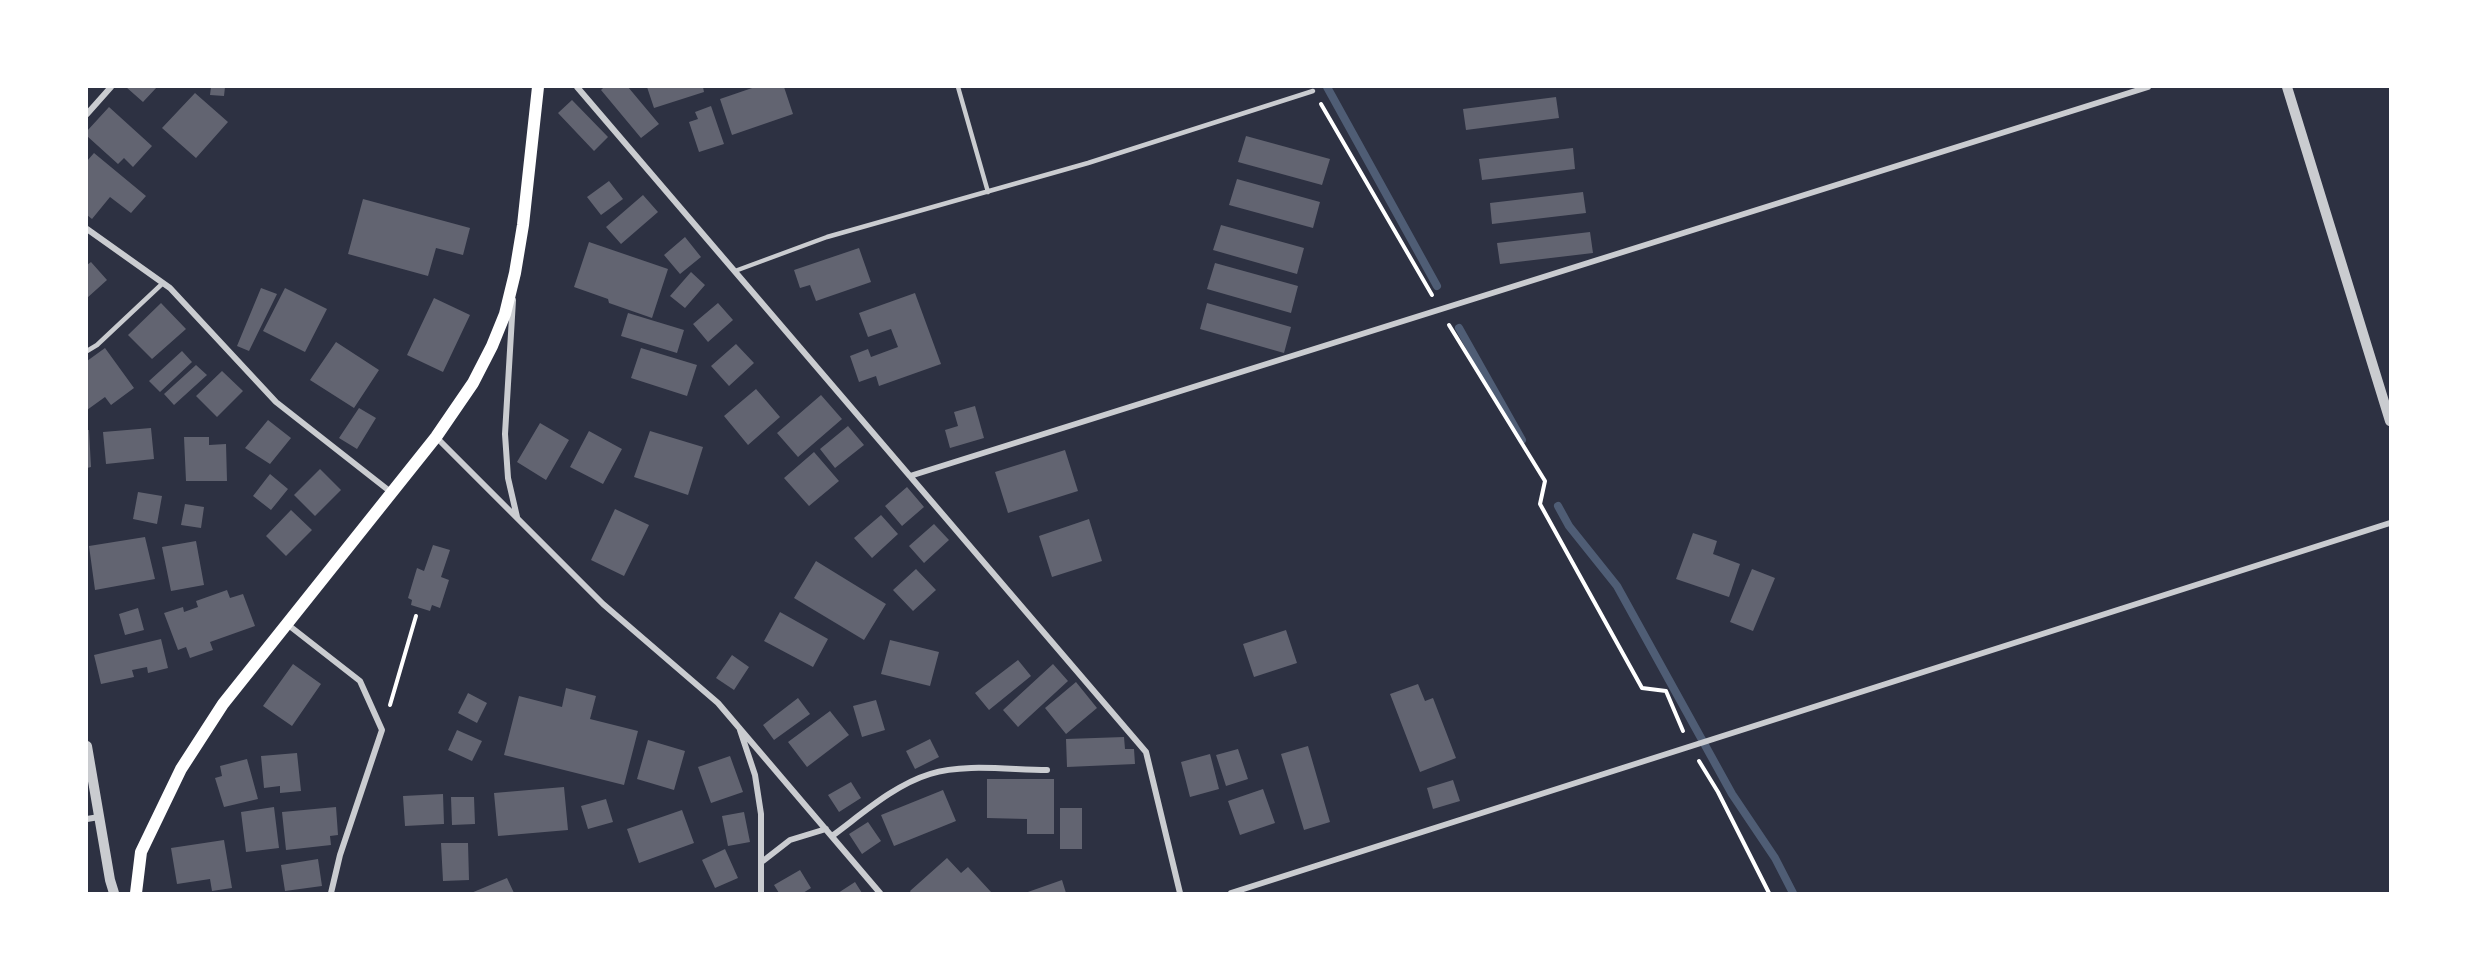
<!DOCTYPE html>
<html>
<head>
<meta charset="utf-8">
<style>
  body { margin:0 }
  #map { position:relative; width:2477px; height:980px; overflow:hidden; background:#2d3142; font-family:Karla,sans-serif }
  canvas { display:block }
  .frame { position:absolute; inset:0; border:88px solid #fff; pointer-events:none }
</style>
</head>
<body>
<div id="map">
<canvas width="2477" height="980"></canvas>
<div class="frame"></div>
</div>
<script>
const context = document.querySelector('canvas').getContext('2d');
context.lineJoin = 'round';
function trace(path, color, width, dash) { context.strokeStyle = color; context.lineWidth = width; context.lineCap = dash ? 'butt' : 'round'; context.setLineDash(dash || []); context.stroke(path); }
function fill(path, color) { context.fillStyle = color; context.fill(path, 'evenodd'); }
const stream = new Path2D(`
  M1327 87 1437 286
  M1459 328 1522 440
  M1558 506 1569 526 1617 586 1732 794 1775 858 1793 893`);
const building = new Path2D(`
  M126 87H157L143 102Z
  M211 87H225L224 96 210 95Z
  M604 87H628L659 124 641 138 601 90Z
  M647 87H703L704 92 654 108Z
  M755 87H784L793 114 732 135 720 99Z
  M195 93 228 122 196 158 162 128Z
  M1556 97 1559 118 1466 130 1463 109Z
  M572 100 608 137 594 151 558 113Z
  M711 106 724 144 699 152 689 122 698 119 695 112Z
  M109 107 152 146 133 167 124 158 118 164 87 136V131Z
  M1246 136 1330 159 1322 185 1238 162Z
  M1573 148 1575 169 1482 180 1479 159Z
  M94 153 146 196 131 213 110 197 92 219 87 215V161Z
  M1237 179 1320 202 1313 228 1229 205Z
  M609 181 623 199 601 215 587 197Z
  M1583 192 1586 213 1492 224 1490 203Z
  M643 195 658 212 621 244 606 227Z
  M363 199 470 228 463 255 436 248 428 276 348 254Z
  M1221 225 1304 248 1297 274 1213 250Z
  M1590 232 1593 253 1500 264 1497 243Z
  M685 237 701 257 680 274 664 255Z
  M589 242 668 269 652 318 609 303 608 299 574 287Z
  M859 248 871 282 816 301 810 285 800 288 794 270Z
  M91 262 107 280 87 298V265Z
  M1215 263 1298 286 1291 313 1207 289Z
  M691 272 705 285 685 308 670 296Z
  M261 288 277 294 249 351 237 346Z
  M285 288 327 309 305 352 263 331Z
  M915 293 941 364 879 386 876 376 859 382 850 356 868 349 871 357 898 347 891 329 868 337 859 313Z
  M434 298 470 315 443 372 407 355Z
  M161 303 186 329 152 359 128 335Z
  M718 303 733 320 708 342 693 324Z
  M1207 303 1291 327 1284 353 1200 329Z
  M628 313 684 330 677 353 621 336Z
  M336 342 379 370 354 408 310 380Z
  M736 344 754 363 729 386 711 366Z
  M105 348 134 388 111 405 105 397 87 410V361Z
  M641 348 697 365 687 396 631 378Z
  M182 351 192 362 160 392 149 381Z
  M196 365 207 375 174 405 164 394Z
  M222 371 243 391 217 417 196 396Z
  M756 389 780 417 748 445 724 416Z
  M821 395 842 419 798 457 777 433Z
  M975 406 984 438 950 448 945 430 958 426 954 412Z
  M359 408 376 418 357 449 339 438Z
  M268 420 291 438 270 464 245 448Z
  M540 423 569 440 546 480 517 462Z
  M848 426 864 445 835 468 820 449Z
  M151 428 154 459 106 464 103 432Z
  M87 430H89L91 467 87 468Z
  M589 431 622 449 603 484 570 467Z
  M650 431 703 447 688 495 634 477Z
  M184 437H209V445L226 444 227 481H186Z
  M1065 450 1078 491 1008 513 995 472Z
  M814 452 839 481 809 506 784 478Z
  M320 469 341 490 315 516 294 495Z
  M270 474 288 489 271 510 253 496Z
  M907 487 924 507 902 526 885 506Z
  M138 492 162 496 157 524 133 519Z
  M185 504 204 507 201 528 181 525Z
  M615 509 649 525 624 576 591 560Z
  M291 510 312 530 286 556 266 536Z
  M881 515 898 534 872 558 854 538Z
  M1089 519 1102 561 1052 577 1039 536Z
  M934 524 949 540 924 563 909 546Z
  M1693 533 1717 541 1713 554 1740 564 1729 597 1676 579Z
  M145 537 155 579 95 590 89 546Z
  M196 541 204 585 171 591 162 547Z
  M433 545 450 550 441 577 449 580 440 608 432 605 430 611 411 605 412 600 408 598 417 568 424 571Z
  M816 561 886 604 864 640 794 598Z
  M916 569 936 590 913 611 893 590Z
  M1752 569 1775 578 1753 631 1730 622Z
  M227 590 230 598 243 594 255 626 210 642 213 650 190 658 186 647 178 650 164 613 183 607 184 612 198 607 196 601Z
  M138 608 144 630 125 635 119 614Z
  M780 612 828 639 813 667 764 641Z
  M1286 630 1297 663 1254 677 1243 644Z
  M161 639 168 668 148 673 147 667 132 670 134 677 101 684 94 655Z
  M890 640 939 652 930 686 881 674Z
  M732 655 749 667 734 690 716 678Z
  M1018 660 1031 676 989 710 975 693Z
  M293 664 321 684 292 726 263 706Z
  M1053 664 1068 681 1018 727 1003 710Z
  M1076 682 1097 708 1066 734 1045 708Z
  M1418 684 1425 701 1433 698 1456 758 1420 772 1390 694Z
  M566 688 596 696 590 719 638 731 624 785 504 755 519 696 562 707Z
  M468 693 487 703 477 723 458 713Z
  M798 698 810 714 774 740 763 725Z
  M876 700 885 730 862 737 853 706Z
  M830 711 849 735 807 767 788 742Z
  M457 730 482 741 472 761 448 750Z
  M1124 737 1125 749H1134L1135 764 1067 767 1066 739Z
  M930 739 939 757 915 769 906 751Z
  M648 740 685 751 674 790 637 779Z
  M1308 746 1330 822 1304 830 1281 754Z
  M1238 749 1248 779 1226 786 1216 755Z
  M297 753 301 791 280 793V786L264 788 261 756Z
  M1210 754 1219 789 1190 797 1181 762Z
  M730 756 743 792 711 803 698 767Z
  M247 759 258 799 224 807 215 778 222 776 220 766Z
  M987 779H1054V834H1027V819L987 818Z
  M1453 780 1460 801 1433 809 1427 788Z
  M851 782 861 798 839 812 828 795Z
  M564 787 568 830 498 836 494 793Z
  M1263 789 1275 823 1240 835 1228 801Z
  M943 790 956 821 894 846 881 815Z
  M443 794 444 824 405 826 403 796Z
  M451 797H474L475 824 452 825Z
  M606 799 613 822 588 829 581 806Z
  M274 807 279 848 246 852 241 812Z
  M336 807 338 835 330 836 331 845 286 850 282 812Z
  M1060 808H1082V849H1060Z
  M682 810 694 843 639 863 627 829Z
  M744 812 750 842 728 846 722 816Z
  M868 822 881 841 862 854 849 834Z
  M224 840 232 888 212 891 210 879 177 884 171 848Z
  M441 843H468L469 880 443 881Z
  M725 849 738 878 715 888 702 860Z
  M947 858 961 873 968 867 991 892 911 893 910 891Z
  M318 859 322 886 285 891 281 865Z
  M800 870 811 888 803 893H779L774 885Z
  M507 878 514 893H471Z
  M1062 880 1066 893H1025Z
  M855 882 862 893H838Z`);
const path = new Path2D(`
  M1321 104 1432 295
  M1449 325 1545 481 1540 504 1642 688 1666 691 1683 731
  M390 705 416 616
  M1699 761 1718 792 1769 893`);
const service = new Path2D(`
  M958 87 988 192
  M735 271 827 237 1088 163 1313 91
  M87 351 97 345 163 283`);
const minor = new Path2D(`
  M577 87 1146 752 1180 893
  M87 114 111 87
  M87 229 170 288 276 402 392 493
  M513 300 505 434 508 478 517 517
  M436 437 603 604 718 703 880 893
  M910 476 2148 87
  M287 624 360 681 382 730 340 855 331 893
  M740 730 755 775 761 814V893
  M87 819 99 817
  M832 836C862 814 894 785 930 774 964 763 1011 770 1047 770
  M763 861 790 840 826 829
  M1231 893 2390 523`);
const tertiary = new Path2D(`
  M2287 87 2390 421
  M87 746 110 880 114 893`);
const secondary = new Path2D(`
  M136 893 141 852 181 769 223 704 436 437 473 383 492 346 505 314 515 273 523 225 538 87`);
trace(stream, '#4f5d75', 8);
fill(building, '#626471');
trace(path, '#fff', 4);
trace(service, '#caccd0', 4.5);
trace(minor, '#caccd0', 6);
trace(tertiary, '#caccd0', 10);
trace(secondary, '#fff', 12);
</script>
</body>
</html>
